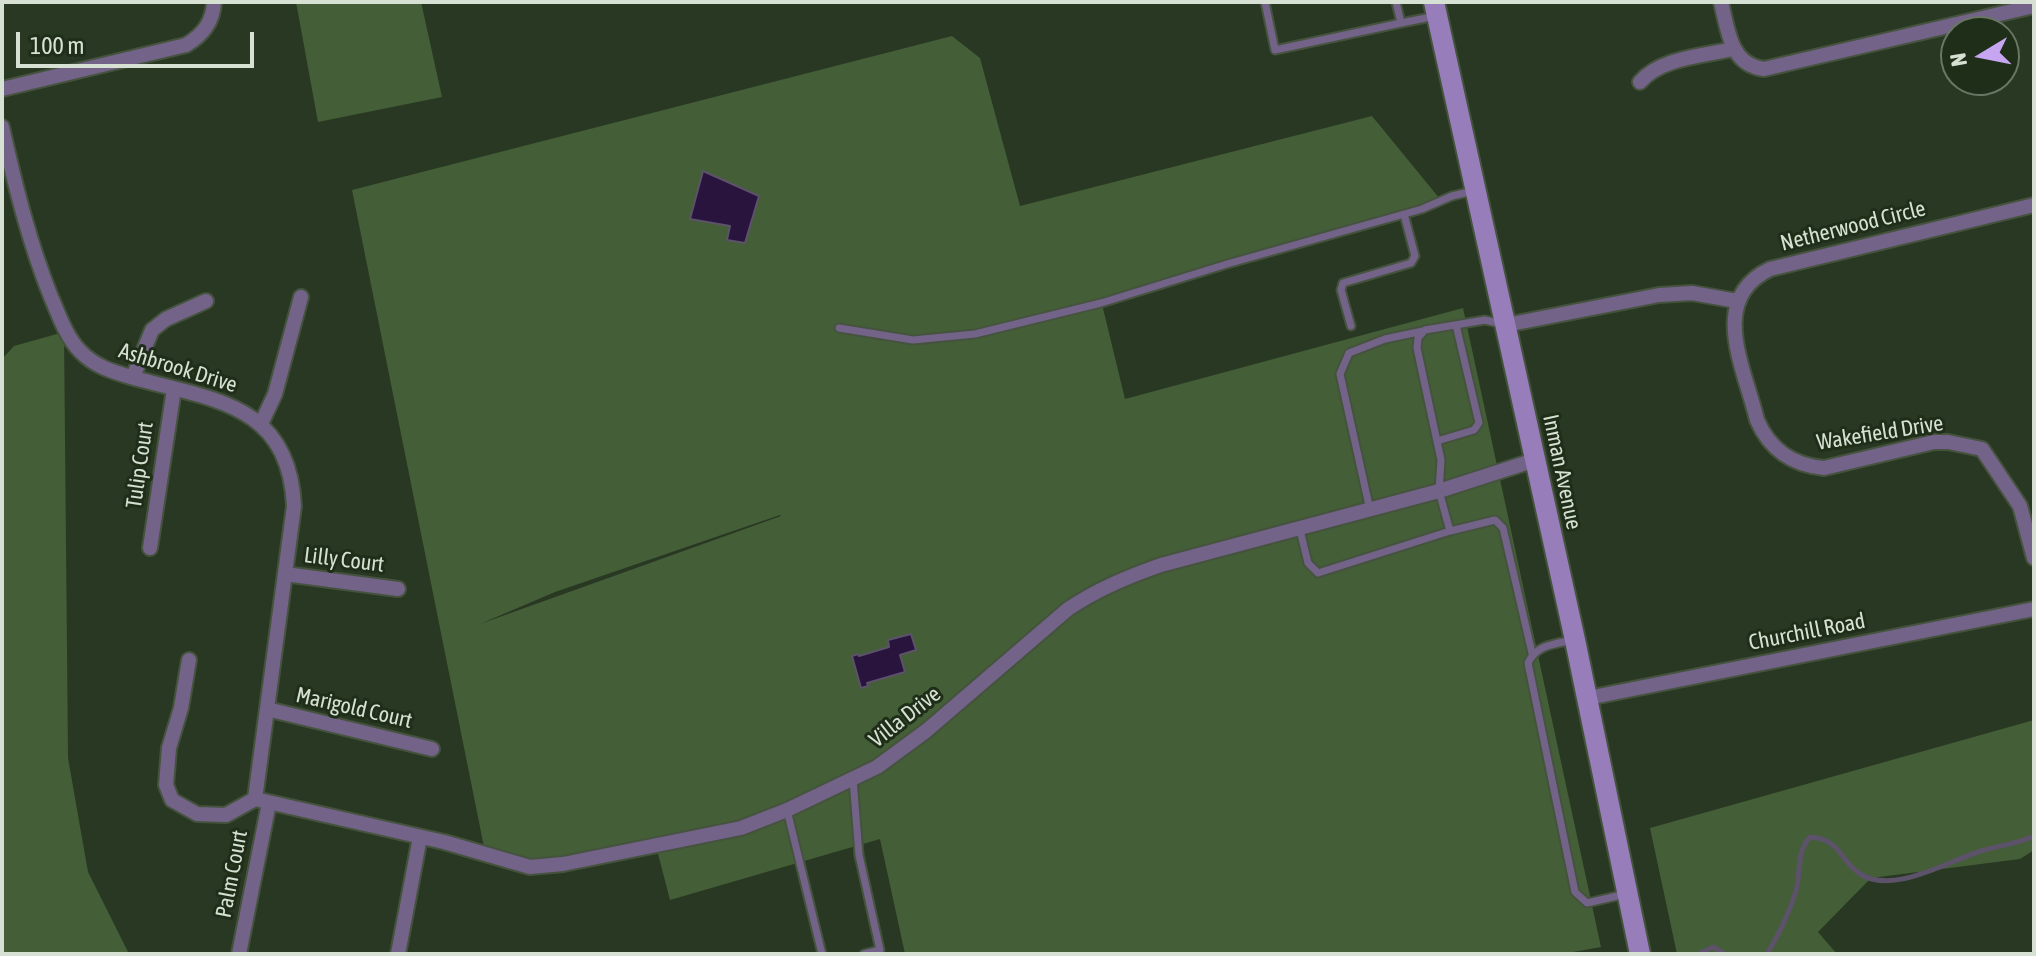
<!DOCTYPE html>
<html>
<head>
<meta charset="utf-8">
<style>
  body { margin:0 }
  #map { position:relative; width:2036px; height:956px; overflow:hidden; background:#293822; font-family:"Asap Condensed",sans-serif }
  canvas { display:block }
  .frame { position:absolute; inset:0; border:4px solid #d7e1d3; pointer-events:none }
  .north { position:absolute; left:1940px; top:16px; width:80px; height:80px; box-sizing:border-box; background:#1f2e18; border:2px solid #697663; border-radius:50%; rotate:260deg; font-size:22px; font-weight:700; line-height:32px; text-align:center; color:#d7e1d3 }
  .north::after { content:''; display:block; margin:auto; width:28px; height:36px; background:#c6a6f0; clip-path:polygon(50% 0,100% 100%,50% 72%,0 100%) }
  .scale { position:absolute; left:16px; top:32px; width:238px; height:36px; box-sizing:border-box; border:4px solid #d7e1d3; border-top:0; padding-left:10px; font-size:24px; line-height:28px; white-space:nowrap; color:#d7e1d3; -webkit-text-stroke:6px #1f2e18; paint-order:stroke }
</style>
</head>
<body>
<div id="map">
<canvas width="2036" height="956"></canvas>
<div class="frame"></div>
<div class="north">N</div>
<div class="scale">100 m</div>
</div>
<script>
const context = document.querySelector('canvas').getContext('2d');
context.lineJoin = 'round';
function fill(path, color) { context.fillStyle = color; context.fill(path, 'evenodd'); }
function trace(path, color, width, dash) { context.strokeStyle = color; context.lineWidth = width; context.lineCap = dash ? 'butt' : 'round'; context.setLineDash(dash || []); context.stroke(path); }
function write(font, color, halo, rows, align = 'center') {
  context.font = font + ' "Asap Condensed",sans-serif'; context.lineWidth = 6; context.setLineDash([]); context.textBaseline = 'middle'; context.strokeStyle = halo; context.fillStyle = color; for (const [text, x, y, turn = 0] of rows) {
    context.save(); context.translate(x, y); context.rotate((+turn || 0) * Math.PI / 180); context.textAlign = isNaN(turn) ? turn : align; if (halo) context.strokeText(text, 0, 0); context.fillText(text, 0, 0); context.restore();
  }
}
const green = new Path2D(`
  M296 2H421L442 97 318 122Z
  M952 36 980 58 1020 206 1372 116 1440 199 1101 300 1125 399 1463 308 1601 947 1562 954H905L880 839 670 900 657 850 568 870 486 857 352 190ZM780 515 781 516 480 624 555 592Z
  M64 332 68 758 88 872 129 954H2V359L14 346Z
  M2034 720V850L2020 859 1871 878 1818 932 1837 954H1677L1650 828Z`);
const water = new Path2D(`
  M703 171 759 196 745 243 727 240 730 226 690 219Z
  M911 634 916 650 900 655 905 672 867 683 868 686 861 688 852 656 858 654 859 656 889 647 888 640Z`);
const stream = new Path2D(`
  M1698 954 1713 947 1725 954
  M1767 954C1779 934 1789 914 1796 891 1801 872 1796 852 1810 837 1842 839 1840 863 1862 875 1895 894 1948 861 1981 851 2000 845 2014 845 2034 836`);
const service = new Path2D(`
  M1265 2 1275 50 1401 23
  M1396 2 1401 23 1436 16
  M1351 326 1341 290 1343 283 1411 263 1415 256 1404 214
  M839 328 913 340 975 334 1101 303 1227 264 1422 209 1452 196 1473 191
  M1437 441 1474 430 1479 423 1456 325
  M1370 510 1340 374 1349 353 1385 339 1423 331
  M1300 530 1308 563 1318 573 1450 531 1439 491 1441 460 1417 348 1418 338 1425 330 1485 320 1502 324
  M1450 531 1495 520 1503 528 1532 653
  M1573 640C1554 644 1536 645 1528 663L1575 892 1587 903 1626 894
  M853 779 859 855 880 950 864 954
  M787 810 822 954`);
const minor = new Path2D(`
  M1721 2C1728 30 1730 65 1764 69L2034 6
  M1640 82C1660 58 1703 56 1733 49
  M2 89 186 45C203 35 213 22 214 2
  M2 127C15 185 29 242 51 297 59 315 66 337 80 351 95 367 114 372 134 378 214 400 289 404 294 506L255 799
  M2034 205 1770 269C1707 299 1745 369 1757 420 1770 450 1792 465 1824 468L1934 442H1948L1982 449 2020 506 2034 558
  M1506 325 1659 295 1692 293 1737 301
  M133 377 152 330 166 319 206 301
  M261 424 275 394 301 297
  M150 548 174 389
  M285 574 398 589
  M189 660 181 708 169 748 166 785 172 800 197 814 226 815 255 799
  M1588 698 2034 609
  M267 709 432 749
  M255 799 444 842 530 867 563 864 741 828 787 810 877 767 926 731 1068 609C1098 589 1127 577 1161 565L1439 491 1535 460
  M239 954 269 803
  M398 954 420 837`);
const secondary = new Path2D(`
  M1434 2 1575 640 1640 954`);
const streetNames = [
  ["Netherwood Circle",1853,226,-14],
  ["Ashbrook Drive",178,368,17],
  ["Wakefield Drive",1880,433,-9],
  ["Tulip Court",140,465,-82],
  ["Inman Avenue",1562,472,78],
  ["Lilly Court",344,560,7],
  ["Churchill Road",1807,632,-11],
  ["Marigold Court",354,708,13],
  ["Villa Drive",905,717,-38],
  ["Palm Court",232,874,-79]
];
fill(green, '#445e38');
fill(water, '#28143d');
trace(water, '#5c526a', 2);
trace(stream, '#5c526a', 5);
trace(service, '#45533e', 11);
trace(minor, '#45533e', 18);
trace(secondary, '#45533e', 24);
trace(service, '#736389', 7);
trace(minor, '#736389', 14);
trace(secondary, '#977db9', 20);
write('22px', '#d7e1d3', '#1f2e18', streetNames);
</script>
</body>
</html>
